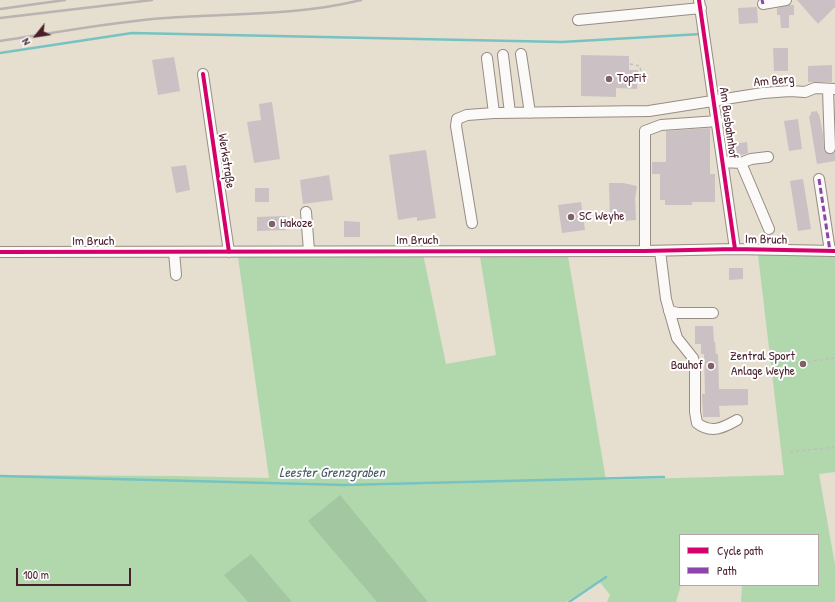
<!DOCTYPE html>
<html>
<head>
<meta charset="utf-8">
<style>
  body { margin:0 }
  #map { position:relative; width:835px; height:602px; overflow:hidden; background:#e6dece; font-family:"Patrick Hand",sans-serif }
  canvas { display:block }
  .legend { position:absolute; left:679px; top:534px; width:140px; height:52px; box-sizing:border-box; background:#fff; border:1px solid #b7a5aa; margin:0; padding:5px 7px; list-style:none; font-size:12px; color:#4a1f2b }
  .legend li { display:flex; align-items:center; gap:8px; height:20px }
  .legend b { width:20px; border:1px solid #b7a5aa }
  .north { position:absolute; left:16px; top:16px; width:40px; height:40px; -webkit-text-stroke:3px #fff; paint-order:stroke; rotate:240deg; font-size:11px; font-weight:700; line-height:16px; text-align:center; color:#4a1f2b }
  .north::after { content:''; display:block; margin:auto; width:14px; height:18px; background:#4a1f2b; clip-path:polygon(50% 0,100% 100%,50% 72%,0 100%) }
  .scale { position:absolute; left:16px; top:568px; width:115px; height:18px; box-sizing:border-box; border:2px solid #4a1f2b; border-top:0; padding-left:5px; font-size:12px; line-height:14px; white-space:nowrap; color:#4a1f2b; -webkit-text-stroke:3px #fff; paint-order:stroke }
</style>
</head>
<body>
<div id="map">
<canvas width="835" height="602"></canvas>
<ul class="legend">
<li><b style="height:5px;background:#d6006c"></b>Cycle path</li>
<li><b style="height:5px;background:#8e44ad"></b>Path</li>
</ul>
<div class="north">N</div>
<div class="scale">100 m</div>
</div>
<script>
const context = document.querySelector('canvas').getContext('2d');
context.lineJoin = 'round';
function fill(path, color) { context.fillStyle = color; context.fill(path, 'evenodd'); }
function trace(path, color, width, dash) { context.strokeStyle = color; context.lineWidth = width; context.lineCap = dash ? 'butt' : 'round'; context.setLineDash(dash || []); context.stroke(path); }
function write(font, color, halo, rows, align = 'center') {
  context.font = font + ' "Patrick Hand",sans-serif'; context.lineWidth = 4; context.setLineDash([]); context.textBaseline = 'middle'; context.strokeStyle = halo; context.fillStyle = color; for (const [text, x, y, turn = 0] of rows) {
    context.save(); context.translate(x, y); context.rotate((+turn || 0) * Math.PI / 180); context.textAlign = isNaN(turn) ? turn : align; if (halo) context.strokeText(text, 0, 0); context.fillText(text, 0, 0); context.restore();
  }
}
const green = new Path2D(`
  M423 254 446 364 496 355 480 257 568 256 606 480 784 475 758 255 835 256V472L819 474 835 565V602H741L742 585H818V535H680L681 585 676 602H607L610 595 599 581 566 602H0V475L177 476 269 478 238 257Z`);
const forest = new Path2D(`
  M340 495 428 602H377L308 521Z
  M251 554 292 602H248L224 575Z`);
const stream = new Path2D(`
  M0 53 132 33 562 42 701 34
  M0 476 345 485 664 477
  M569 602 606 577`);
const building = new Path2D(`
  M797 0H835V7L818 24Z
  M789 5H794V15H789V28H781L780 15H777V8Z
  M738 8 757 7 758 23 739 24Z
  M773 48H788V71H774Z
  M581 55 629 56V70H638L637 89 616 88V97L581 96Z
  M174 57 180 91 158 95 152 60Z
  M832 65V82H808V66Z
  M272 102 280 159 254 163 247 122 261 120 259 104Z
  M817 111 818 114H819L823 134 824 151 830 154 835 152V161L817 164 809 116 811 115V112Z
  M798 119 802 149 789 151 784 121Z
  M710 128V174H715V202H692V205H665V200H660V174H652V162H666V131Z
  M747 142 748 153 740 156H734L732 144Z
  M426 150 436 218 417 221V217L398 220 389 155Z
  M186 165 190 190 176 193 171 167Z
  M329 175 333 200 303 204 300 180Z
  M803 179 811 229 798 231 790 181Z
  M609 183H623L637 186 635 198 636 220 610 222Z
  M255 188H269V202H255Z
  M581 202 585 230 562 233 558 205Z
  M286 216V230L257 231V217Z
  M344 221 360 222V237H344Z
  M729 268H743V279L729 280Z
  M695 326H713L714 342H715L716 354H718L719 389H748V405L719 406 720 417H703L702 394H705L704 354H701V344H695Z`);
const path = new Path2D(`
  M630 64 640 66 641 73
  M778 366 835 358
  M790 452 835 447`);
const minor = new Path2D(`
  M699 0 735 249
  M763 4 786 0
  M578 20 701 8
  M521 54 530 113
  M503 55 510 113
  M487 58 494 113
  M203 74 229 252
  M828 89 830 148
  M723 162 741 163 751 159 768 157
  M741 163 769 229
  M819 179 830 251
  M306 212 309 251
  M472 223 456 126 457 119 467 115 494 113 649 111 763 93 790 91 805 92 815 88 835 89
  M645 251V131L661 125 718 121
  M660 251 666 299 671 317 677 338 693 358 695 367V412L697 423C711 434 723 428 737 420
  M0 252 645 251 735 249 835 251
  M174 252 176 275
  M669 311 678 313H713`);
const rail = new Path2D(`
  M0 9 65 0
  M0 18 152 0
  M0 41C55 33 110 22 165 18 231 13 297 16 361 0`);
const quiet = new Path2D(`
  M762 0 763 4
  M819 179 830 251`);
const cycleway = new Path2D(`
  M699 0 735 249
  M203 74 229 252
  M0 252 645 251 735 249 835 251`);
const markers = [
  [609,79,4,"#816264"],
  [571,217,4,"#816264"],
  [272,224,4,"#816264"],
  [803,364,4,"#816264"],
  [711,366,4,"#816264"]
];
const poiNames = [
  ["TopFit",617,79],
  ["SC Weyhe",579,217],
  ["Hakoze",280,224],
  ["Zentral Sport",795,357,"right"],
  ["Anlage Weyhe",795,372,"right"],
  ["Bauhof",703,366,"right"]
];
const streetNames = [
  ["Am Berg",774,81,-5],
  ["Am Busbahnhof",728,123,82],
  ["Werkstraße",226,161,81],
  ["Im Bruch",766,240,1],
  ["Im Bruch",417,241],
  ["Im Bruch",93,242]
];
const waterNames = [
  ["Leester Grenzgraben",332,473]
];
fill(green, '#b1d8ad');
fill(forest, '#a3c7a1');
trace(stream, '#77c3c2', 2.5);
fill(building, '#cbc1c4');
trace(minor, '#978c86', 12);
trace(path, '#c2bcba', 1.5, [3, 3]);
trace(minor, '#fbfaf8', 10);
trace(rail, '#b9b3b2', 2.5);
trace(quiet, '#8e44ad', 3, [6, 3]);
trace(cycleway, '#d6006c', 4);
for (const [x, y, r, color] of markers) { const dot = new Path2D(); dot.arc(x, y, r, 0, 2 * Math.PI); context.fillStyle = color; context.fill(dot); trace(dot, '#fff', 1.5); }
write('13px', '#4a1f2b', '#fff', poiNames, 'left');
write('13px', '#4a1f2b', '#fff', streetNames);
write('italic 14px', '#495c65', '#fff', waterNames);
</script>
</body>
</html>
